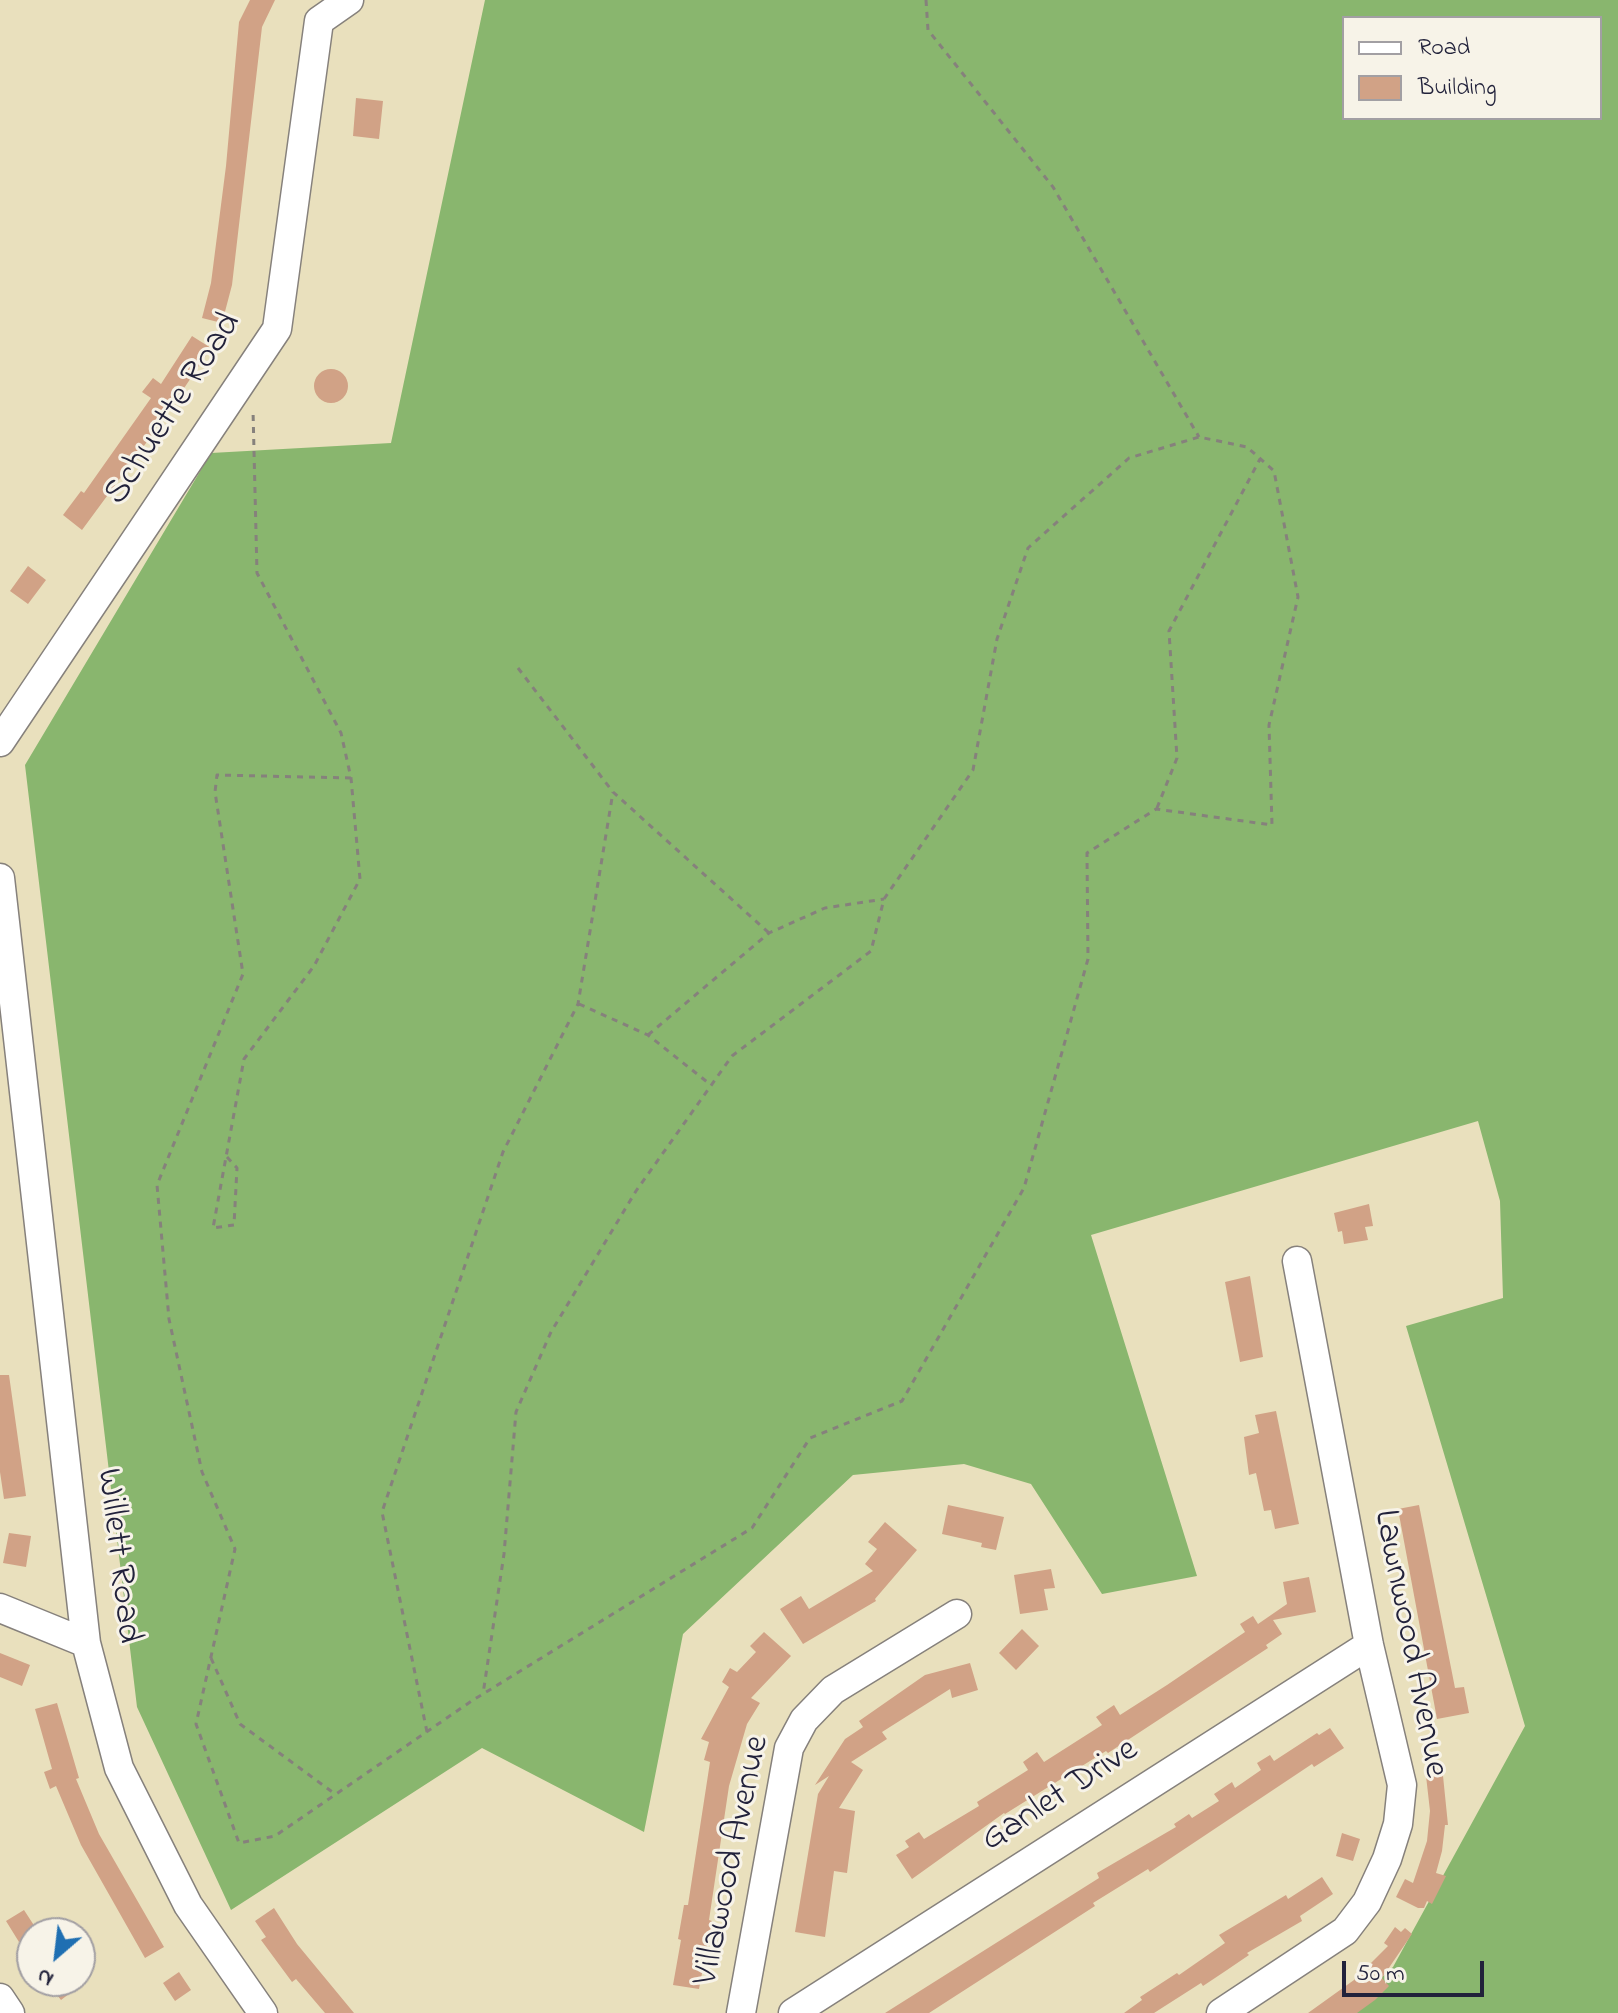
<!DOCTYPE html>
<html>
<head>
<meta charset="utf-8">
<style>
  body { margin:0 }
  #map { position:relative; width:1618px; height:2013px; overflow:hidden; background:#e9e0bd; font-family:"Indie Flower",sans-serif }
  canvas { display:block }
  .legend { position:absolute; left:1342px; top:16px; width:260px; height:104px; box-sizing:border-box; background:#f7f3e8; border:2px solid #a29fa3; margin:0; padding:10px 14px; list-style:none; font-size:24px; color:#22223b }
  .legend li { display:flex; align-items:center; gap:16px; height:40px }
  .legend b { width:40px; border:2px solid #a29fa3 }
  .north { position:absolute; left:16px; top:1917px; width:80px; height:80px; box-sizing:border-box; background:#f7f3e8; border:2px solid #a29fa3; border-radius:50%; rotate:208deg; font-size:22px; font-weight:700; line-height:32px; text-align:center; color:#22223b }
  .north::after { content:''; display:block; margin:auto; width:28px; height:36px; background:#1f6fb2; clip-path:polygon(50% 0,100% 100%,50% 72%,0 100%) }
  .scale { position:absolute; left:1342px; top:1961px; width:142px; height:36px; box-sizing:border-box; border:4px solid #22223b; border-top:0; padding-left:10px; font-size:24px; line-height:28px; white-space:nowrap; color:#22223b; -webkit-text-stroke:6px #f7f3e8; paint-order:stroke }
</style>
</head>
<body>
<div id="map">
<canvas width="1618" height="2013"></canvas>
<ul class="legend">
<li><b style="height:10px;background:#fff"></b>Road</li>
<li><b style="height:22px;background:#d1a286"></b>Building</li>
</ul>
<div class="north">N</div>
<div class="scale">50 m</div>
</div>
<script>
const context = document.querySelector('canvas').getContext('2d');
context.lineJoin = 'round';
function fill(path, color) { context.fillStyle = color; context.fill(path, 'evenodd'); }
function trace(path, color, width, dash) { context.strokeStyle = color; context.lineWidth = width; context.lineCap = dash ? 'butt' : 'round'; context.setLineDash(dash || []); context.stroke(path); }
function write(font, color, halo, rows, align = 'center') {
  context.font = font + ' "Indie Flower",sans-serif'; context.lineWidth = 6; context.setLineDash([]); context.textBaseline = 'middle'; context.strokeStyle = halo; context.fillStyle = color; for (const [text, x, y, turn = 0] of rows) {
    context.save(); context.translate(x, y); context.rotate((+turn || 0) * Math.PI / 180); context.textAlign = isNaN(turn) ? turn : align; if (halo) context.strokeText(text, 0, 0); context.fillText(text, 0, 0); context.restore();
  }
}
const forest = new Path2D(`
  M485 0H1618V2013H1342L1393 1967 1525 1726 1406 1326 1503 1298 1500 1201 1478 1121 1091 1235 1197 1576 1102 1594 1031 1484 964 1464 853 1475 683 1634 644 1832 482 1748 231 1910 137 1707 25 765 211 453 391 443ZM1344 18H1600V118H1344Z`);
const building = new Path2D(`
  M250 0H275L262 27 232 285 222 323 202 318 211 283 226 166 239 22Z
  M356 98 383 101 379 139 353 136Z
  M192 336 211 348 160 424 82 530 63 515 81 491 84 493 151 398 142 392 153 378 161 384Z
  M314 386a17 17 0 1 1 34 0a17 17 0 1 1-34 0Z
  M28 566 46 580 28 604 10 591Z
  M1369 1204 1373 1226 1365 1227 1368 1240 1344 1244 1342 1231 1338 1232 1334 1213Z
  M1250 1276 1263 1357 1240 1362 1225 1282Z
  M0 1375H9L26 1496 4 1499 0 1472Z
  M1276 1411 1299 1524 1275 1529 1271 1510 1264 1511 1256 1473 1249 1475 1244 1437 1259 1433 1255 1415Z
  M948 1505 1004 1517 996 1550 981 1547 982 1543 942 1534Z
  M1419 1505 1455 1688 1464 1687 1469 1713 1437 1719 1398 1509Z
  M885 1522 917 1550 875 1599 876 1601 803 1644 780 1609 801 1596 809 1609 873 1571 865 1564 877 1549 868 1542Z
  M9 1533 31 1536 26 1567 3 1563Z
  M1051 1569 1055 1588 1044 1589 1048 1610 1020 1614 1014 1575Z
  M1309 1577 1316 1612 1273 1620 1282 1634 1266 1645 1268 1648 1108 1753 1106 1751 1005 1814 1004 1813 912 1879 896 1855 909 1847 905 1841 919 1832 924 1839 979 1806 977 1802 1028 1770 1023 1762 1037 1752 1044 1762 1102 1725 1096 1717 1114 1705 1120 1715 1167 1685 1245 1632 1240 1624 1253 1616 1258 1624 1287 1604 1283 1582Z
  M1022 1629 1039 1646 1016 1670 999 1653Z
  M764 1632 791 1656 751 1698 760 1703 747 1724 729 1786 709 1920 712 1921 699 1989 673 1985 681 1940 678 1939 684 1905H688L710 1762 704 1760 709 1742 701 1739 729 1687 722 1682 730 1668 737 1672 756 1652 750 1646Z
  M0 1653 30 1665 22 1686 0 1677Z
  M970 1663 978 1690 952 1698 950 1689 882 1732 887 1739 851 1762 863 1770 839 1808 855 1811 847 1873 834 1871 825 1937 795 1932 818 1794 829 1776 815 1785 845 1739 863 1727 859 1721 925 1675Z
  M57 1703 79 1778 76 1779 99 1834 164 1947 145 1958 81 1845 56 1786 50 1789 44 1772 52 1769 35 1709Z
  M1330 1728 1344 1748 1314 1767 1312 1764 1150 1872 1148 1869 1093 1903 1095 1906 929 2013H885L1099 1878 1097 1873 1176 1827 1174 1824 1189 1814 1192 1818 1219 1801 1214 1794 1232 1782 1235 1788 1261 1770 1257 1763 1270 1755 1274 1761 1317 1733 1319 1735Z
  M1442 1766 1448 1825H1445L1442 1851 1436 1873 1446 1876 1432 1904 1427 1901 1424 1908H1418L1396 1897 1405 1879 1413 1883 1427 1841 1430 1811 1425 1767Z
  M1342 1833 1360 1839 1353 1861 1336 1856Z
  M1322 1877 1333 1894 1300 1916 1302 1921 1247 1953 1249 1955 1227 1970 1203 1986 1201 1983 1154 2013H1124L1142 2000 1140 1997 1177 1973 1179 1975 1225 1943 1219 1935 1286 1895 1288 1899Z
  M274 1908 297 1944 354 2013H325L296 1979 292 1982 261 1940 266 1937 255 1921Z
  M24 1910 37 1930 19 1942 6 1921Z
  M1395 1927 1401 1932 1405 1928 1412 1934 1382 1978 1389 1986 1375 2000 1357 2013H1308L1354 1980 1388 1946 1384 1943Z
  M179 1972 191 1990 175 2001 163 1983Z
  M46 1981H86L61 2000Z`);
const path = new Path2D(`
  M926 0 928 30 1053 187 1199 437
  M518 668 613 792 769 933
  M351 778 217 775 215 792 243 974 157 1185 169 1319 202 1472 235 1549 196 1724 239 1843 275 1836 473 1700 483 1694 752 1528 810 1438 902 1401 1024 1188 1088 959 1087 853 1156 809 1272 825 1269 725 1298 597 1274 471 1247 447 1199 437 1129 458 1028 548 997 639 973 770 884 899 871 951 732 1056 636 1191 551 1332 516 1412 504 1554 483 1694
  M1157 808 1177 758 1169 631 1260 459
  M579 1004 648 1035 711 1085
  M648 1035 769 933 825 908 884 899
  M227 1157 237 1168 234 1225 213 1228 244 1059 314 966 360 879 351 778 341 733 257 573 253 410
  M211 1658 240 1724 335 1794
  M427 1732 382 1512 503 1152 578 1004 613 792`);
const minor = new Path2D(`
  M0 742 277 329 319 21 349 0
  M0 878 86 1643 119 1768 188 1905 263 2013
  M0 1608 86 1643
  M0 1998 10 2013
  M741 2013 789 1748 804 1720 833 1690 957 1614
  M793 2013 1369 1645
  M1221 2013 1345 1931 1367 1902 1387 1859 1398 1824 1402 1785 1369 1645 1297 1261`);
const streetNames = [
  ["Schuette Road",175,410,-57],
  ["Willett Road",116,1556,83],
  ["Lawnwood Avenue",1408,1644,79],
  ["Ganlet Drive",1061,1797,-33],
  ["Villawood Avenue",734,1861,-78]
];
fill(forest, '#89b66e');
fill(building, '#d1a286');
trace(minor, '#86817c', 31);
trace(path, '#86817c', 3, [6, 6]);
trace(minor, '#fff', 28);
write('36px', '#22223b', '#f7f3e8', streetNames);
</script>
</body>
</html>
